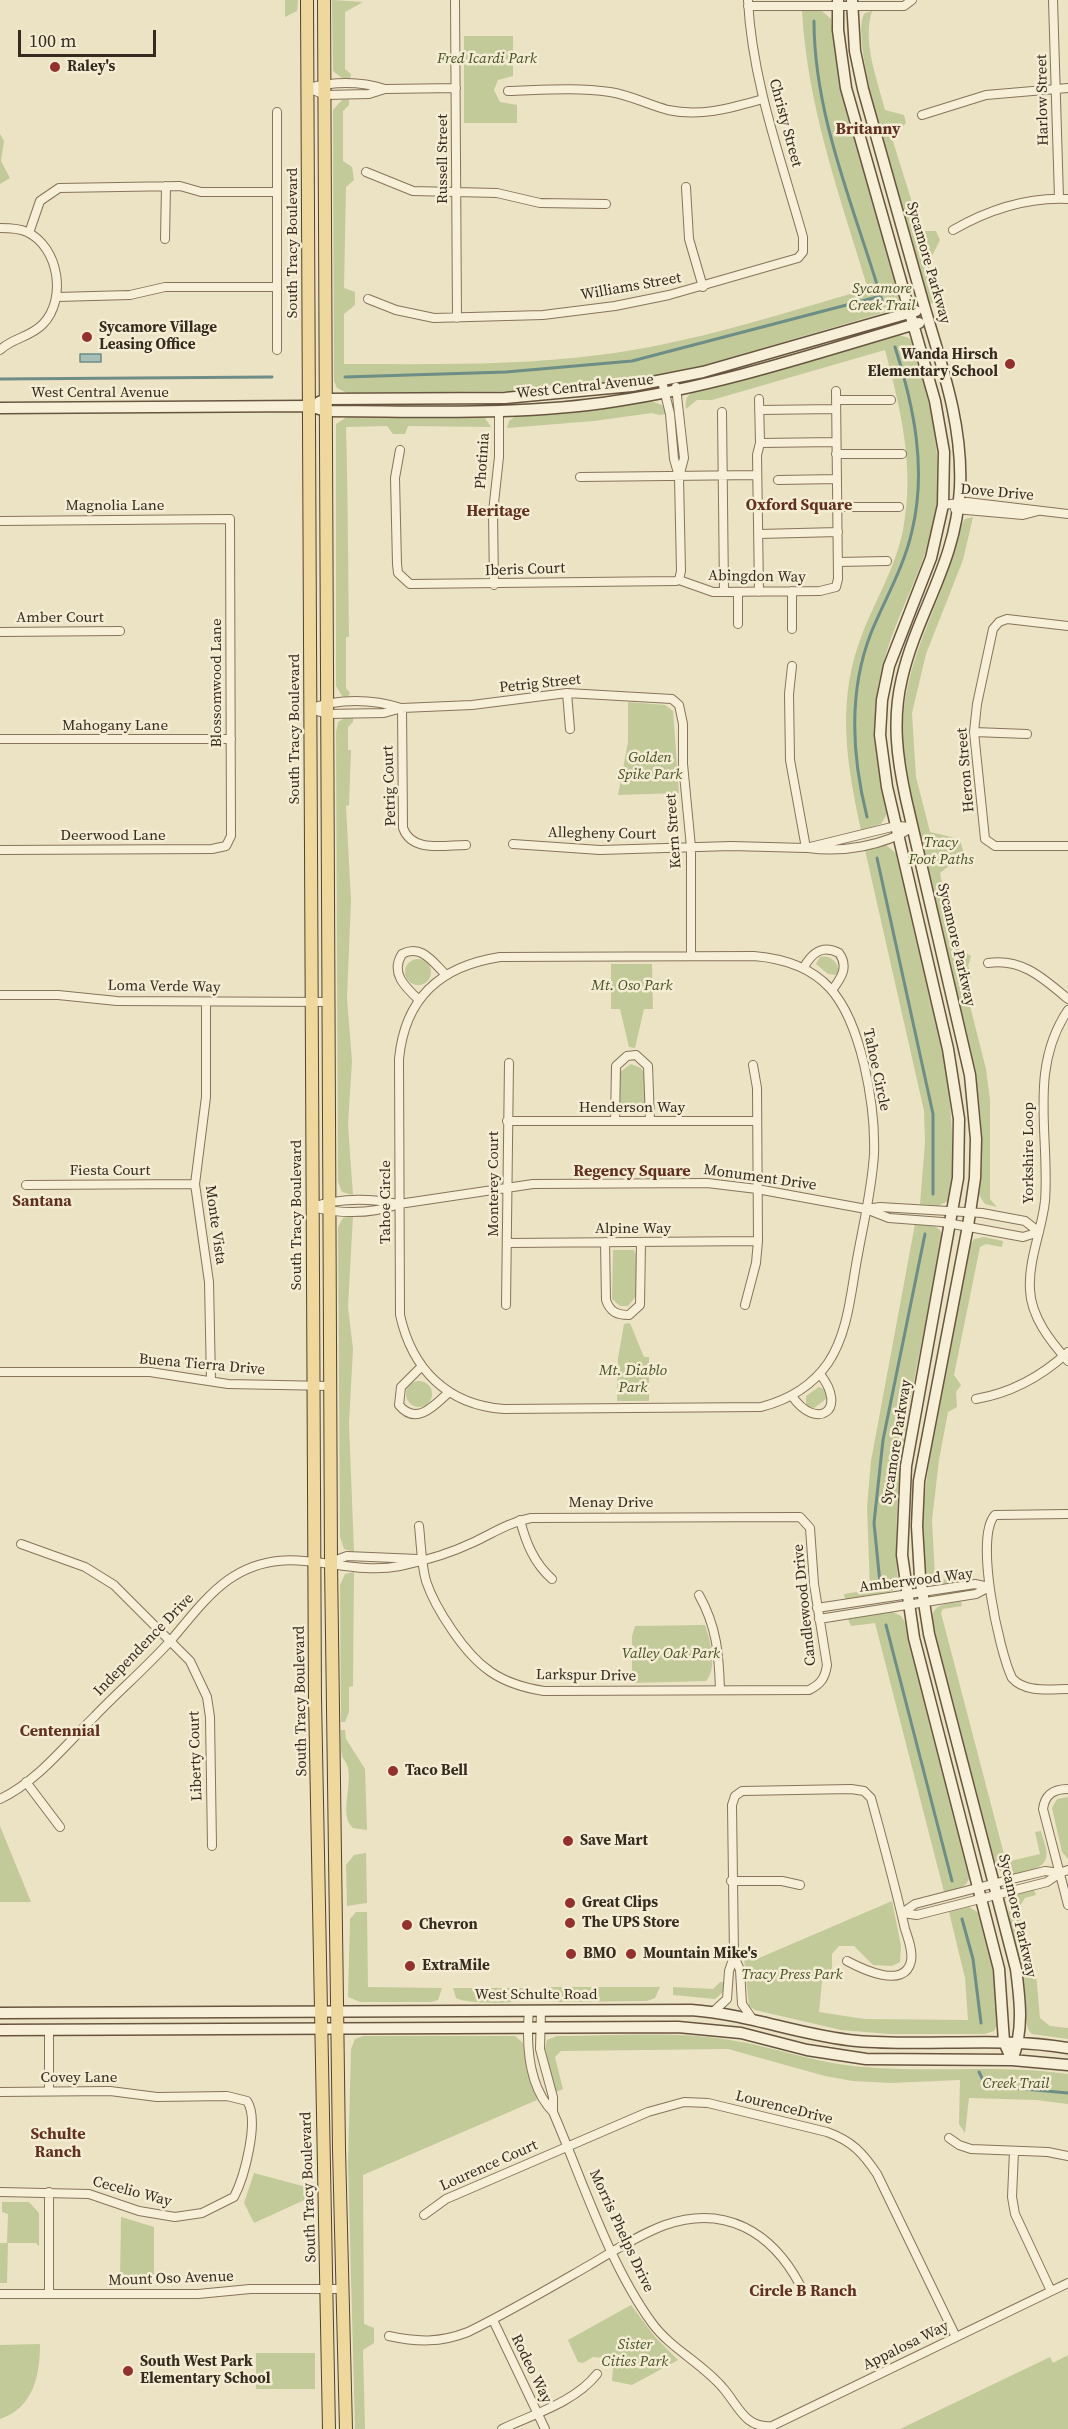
<!DOCTYPE html>
<html>
<head>
<meta charset="utf-8">
<style>
  body { margin:0 }
  #map { position:relative; width:1068px; height:2429px; overflow:hidden; background:#ece2c4; font-family:"Source Serif 4",serif }
  canvas { display:block }
  .scale { position:absolute; left:18px; top:30px; width:138px; height:27px; box-sizing:border-box; border:3px solid #372b1f; border-top:0; padding-left:8px; font-size:18px; line-height:21px; white-space:nowrap; color:#372b1f; -webkit-text-stroke:4px #f4ecd3; paint-order:stroke }
</style>
</head>
<body>
<div id="map">
<canvas width="1068" height="2429"></canvas>
<div class="scale">100 m</div>
</div>
<script>
const context = document.querySelector('canvas').getContext('2d');
context.lineJoin = 'round';
function fill(path, color) { context.fillStyle = color; context.fill(path, 'evenodd'); }
function trace(path, color, width, dash) { context.strokeStyle = color; context.lineWidth = width; context.lineCap = dash ? 'butt' : 'round'; context.setLineDash(dash || []); context.stroke(path); }
function write(font, color, halo, rows, align = 'center') {
  context.font = font + ' "Source Serif 4",serif'; context.lineWidth = 5; context.setLineDash([]); context.textBaseline = 'middle'; context.strokeStyle = halo; context.fillStyle = color; for (const [text, x, y, turn = 0] of rows) {
    context.save(); context.translate(x, y); context.rotate((+turn || 0) * Math.PI / 180); context.textAlign = isNaN(turn) ? turn : align; if (halo) context.strokeText(text, 0, 0); context.fillText(text, 0, 0); context.restore();
  }
}
const green = new Path2D(`
  M285 0H298L297 11 285 17Z
  M332 0 363 2 345 12V69L351 74 350 79 342 78 333 71Z
  M802 10 822 11 831 19 841 92 900 298 896 309 705 365 623 382 533 391 347 393 337 388 334 381 333 110 342 100 349 99V105L343 111V161L352 167 354 180 346 187 344 288 355 292V305L344 314V364C429 364 514 366 599 355 690 344 779 314 868 289 840 197 807 106 802 10Z
  M872 11C862 42 877 78 885 110L904 115 906 123 892 138 921 231H936L940 240 928 264 939 301 930 304C918 264 844 36 865 13Z
  M464 36H513V76L498 80 494 90 500 102 517 105V123H464Z
  M0 134 4 141 1 161 10 178 0 184Z
  M899 335 909 338 913 343C927 392 940 440 938 491 935 553 900 603 884 661 867 722 878 755 887 814L881 824 861 830C846 761 836 699 863 632 876 599 896 566 903 530 915 467 901 411 885 350L712 400H697L686 409C685 401 686 395 694 392Z
  M651 401 662 405 666 414 659 415 652 413 594 421 507 428 509 421 516 416 576 412Z
  M479 416 485 418 491 427 408 426 405 434H393L387 426 346 427C348 497 348 564 349 637H346V688L350 693 348 697 342 696 336 686V424L347 417Z
  M973 517 963 560 926 654 912 713 916 777 930 832 960 839 964 854 940 873 956 947 971 956 968 966 972 975 965 986 986 1069 990 1100V1199L997 1207 985 1204 979 1195 981 1121 976 1078 908 781C886 674 940 622 961 525L965 519Z
  M628 702 665 705 673 711 679 793 618 795 628 742Z
  M345 718H353V722L348 727V750H351L349 805 346 806 351 900 347 998 352 1061 348 1125 353 1195 342 1192 338 1182 336 732 338 722Z
  M886 845 897 854C923 965 961 1079 951 1194L948 1201 938 1206 920 1204 925 1142 924 1111 865 850Z
  M820 957C830 955 837 961 839 971L836 975 828 974 816 964Z
  M405 972a13 13 0 1 1 26 0a13 13 0 1 1-26 0Z
  M611 964H652L653 1009H644L635 1048 629 1047 620 1009H611Z
  M631 1064 641 1068C649 1080 646 1102 642 1114H622L619 1106 620 1072Z
  M350 1216H353L348 1307 353 1349 349 1423 354 1552 344 1549 340 1537 338 1227 343 1218Z
  M915 1224C928 1225 942 1223 943 1240 921 1352 889 1466 898 1581L896 1589 889 1592 845 1599 844 1594 870 1590 867 1507 871 1461Z
  M984 1237 1003 1241 1002 1247 986 1244 980 1247 954 1375 961 1385 956 1392 957 1407 948 1412 939 1460 932 1520 935 1577 940 1580 969 1576 970 1580C959 1582 938 1589 929 1582 901 1559 961 1291 969 1247L974 1239Z
  M613 1250H634L636 1255 637 1295 628 1306H620L612 1299Z
  M630 1323 644 1357H649V1401H617L618 1358 624 1324Z
  M406 1394a13 13 0 1 1 26 0a13 13 0 1 1-26 0Z
  M819 1387 826 1390V1399L814 1408 806 1406V1396Z
  M354 1572 353 1686 349 1687V1712L345 1722H341L340 1585 345 1574Z
  M961 1602 962 1606 943 1609 941 1613 1006 1862 1040 1854 1035 1832 1041 1831C1047 1852 1054 1864 1028 1871 1020 1873 1012 1875 1004 1875L996 1866 932 1620C932 1603 947 1604 961 1602Z
  M893 1612 901 1616 905 1622 970 1873C969 1889 956 1889 944 1892L875 1623 851 1626 848 1619Z
  M705 1625C710 1640 718 1668 706 1681L632 1683V1636L635 1626Z
  M341 1730H345L346 1739 365 1769 367 1830 353 1828C339 1816 352 1787 348 1768 347 1762 343 1760 342 1755 340 1748 341 1738 341 1730Z
  M1068 1797V1859L1062 1852 1052 1808 1057 1799Z
  M0 1826 31 1902H0Z
  M366 1853 367 1903 347 1906 346 1865 354 1855Z
  M1034 1890 1036 1895 1025 1898 1018 1909 1036 1974 1040 2018 1050 2026 1068 2028V2039L1032 2034C1022 2027 1024 1984 1022 1970 1019 1952 1001 1909 1012 1896Z
  M892 1901 901 1946 900 1962 892 1966 873 1965 854 1946H839L832 1954V1968L822 1982 819 2012 864 2019 968 2020 965 1978 949 1912 969 1907 979 1913 992 1962 998 2023 994 2031 985 2034H889L841 2030 755 2010 749 2006 744 1959 759 1958Z
  M356 1912H367L368 1987 442 1988 438 2000 431 2002H360L348 1997 350 1919Z
  M720 1982H725L724 1991 715 1999 673 1995V1987L713 1989Z
  M547 1987H660L655 1998 647 2001 559 2002 549 1998Z
  M453 1988H524C523 1993 523 1997 518 2000 510 2005 463 2003 456 1998Z
  M363 2036H515L523 2043 537 2100 363 2175 364 2324 374 2328V2343L363 2350 365 2429H355L348 2163 351 2049 355 2039Z
  M557 2036C614 2036 674 2031 730 2040 775 2047 818 2064 864 2067 932 2073 1000 2064 1068 2074V2104L1036 2100 969 2098 965 2133 959 2124 960 2080 891 2083 853 2081 825 2076 728 2049 561 2051 555 2057 563 2089 556 2092 547 2059 545 2049 547 2040Z
  M254 2173 310 2188 311 2197 254 2223 244 2203Z
  M2 2202H29L39 2213V2246L36 2243H8L7 2283H0V2243H7L8 2214 2 2212Z
  M121 2217 154 2227V2281H120Z
  M631 2305 655 2337 678 2360 632 2385 612 2381 613 2367 604 2358 593 2357 583 2363 578 2362 568 2340Z
  M40 2344C40 2376 33 2408 0 2419V2345Z
  M256 2353H315V2389H256Z
  M1068 2355V2429H900L1050 2357 1053 2363Z`);
const water = new Path2D(`
  M80 354H101V362H80Z`);
const stream = new Path2D(`
  M814 21C814 118 856 212 883 304
  M345 377 506 372 632 361 881 296
  M0 379 272 377
  M867 817C852 757 848 692 871 633 885 599 904 567 912 531 927 469 914 407 895 347
  M877 858 933 1114V1194
  M880 1583 874 1523 883 1440 925 1234
  M886 1625 952 1881
  M962 1919 973 1959 981 2023
  M979 2072 984 2082 992 2086 1068 2093`);
const street = new Path2D(`
  M455 0 457 318
  M1053 0 1059 198
  M748 6H904L912 0
  M308 88 325 95 369 94 385 89 456 88
  M308 88C332 82 360 81 385 89
  M508 91C542 90 577 87 610 92 630 95 649 105 668 110 702 117 731 108 763 99
  M277 112V350
  M922 115 986 95 1068 88
  M366 172 413 191 497 193 540 203 606 204
  M686 187 689 239 703 287
  M0 228C9 228 19 228 27 232 59 247 67 299 43 324 31 337 12 338 0 350
  M953 230C988 210 1028 197 1068 199
  M29 233 40 201 59 188 180 186 201 192H277
  M165 239 166 186
  M57 297 130 295 165 287H277
  M368 299 396 310 434 318 543 315 615 306 669 295 798 258 803 252V237C781 159 752 81 748 0
  M662 381 670 414 674 459 679 476
  M759 399 760 443 757 455 759 592
  M836 400H891
  M759 410 836 409
  M722 412 724 592
  M760 443 836 442
  M400 450 395 478 397 564 398 573 410 584 676 581 679 580 681 571 679 477 684 458 676 387
  M836 454H902
  M580 477 757 475
  M778 480 837 479
  M943 505 967 502 1068 514
  M838 507H899
  M955 509 1023 515 1038 511
  M0 521 230 519 231 836 226 846 212 849 0 850
  M759 534 838 532
  M838 562 887 561
  M679 580 713 592 820 591 836 587 838 579 836 391
  M494 585 493 512 499 457V411
  M792 591V629
  M738 592V624
  M1068 626 1007 619 999 622 993 629 977 704 974 732 985 839 995 846H1068
  M0 632 120 631
  M792 666 789 694 790 760 806 848
  M567 693 570 729
  M402 708 403 828C412 853 444 845 466 845
  M310 709 327 714 384 713 402 708 472 705 567 693 672 699 679 705 683 724V764L691 847V956
  M310 709C338 698 373 699 401 708
  M974 732 1027 734
  M0 739H231
  M513 844 600 850 731 846 806 848 896 826 913 827
  M808 848C841 853 884 846 913 827
  M754 956C825 962 848 999 864 1064 871 1094 875 1124 874 1154 872 1188 864 1221 858 1254 851 1289 849 1332 828 1363 812 1386 788 1400 761 1407L504 1409C447 1405 412 1369 400 1315L399 1059C405 997 441 966 500 957Z
  M988 963C1022 958 1043 978 1068 999
  M804 967C812 953 822 944 839 953 849 967 841 978 833 989
  M0 995H58L117 1001 329 1002
  M419 1000C405 987 390 973 402 954 421 944 432 961 445 974
  M206 1002V1097L195 1184 209 1282 211 1381
  M1068 1010C1028 1069 1050 1135 1045 1201 1042 1230 1028 1260 1030 1290 1031 1317 1051 1342 1068 1361
  M507 1121H757
  M615 1121 616 1066 627 1056 636 1055 648 1066 650 1121
  M26 1185 195 1184
  M312 1207C341 1214 372 1214 399 1204L533 1184 707 1183 757 1189 866 1209 889 1218 942 1222 1023 1237 1039 1232
  M312 1207C339 1198 370 1198 398 1204
  M866 1209 880 1207 982 1213 1025 1221 1039 1232
  M605 1242 606 1300C610 1312 617 1315 629 1315L640 1305 641 1242
  M508 1243 758 1241
  M506 1305 509 1063
  M745 1305 756 1263 758 1241 757 1088 753 1065
  M421 1367 401 1387 399 1405C416 1426 434 1406 448 1393
  M0 1372H150L228 1384 330 1386
  M792 1396C816 1431 849 1411 820 1374
  M976 1399C1011 1393 1041 1377 1068 1352
  M1068 1514 995 1515C974 1537 999 1651 1012 1678 1025 1693 1049 1689 1068 1689
  M520 1520C526 1543 534 1563 552 1579
  M21 1544 85 1567 114 1585 190 1661 207 1697 210 1717 212 1846
  M331 1562 347 1556 418 1559
  M699 1595C717 1627 719 1655 720 1690
  M817 1608 975 1584 989 1587
  M819 1619 976 1594 989 1587
  M26 1782 60 1827
  M1068 1789C1054 1789 1045 1794 1043 1809L1068 1905
  M0 1799C37 1782 66 1744 95 1716 120 1690 148 1666 172 1639 190 1618 206 1596 228 1580 287 1538 340 1578 400 1566 424 1561 451 1553 474 1542 493 1533 510 1522 531 1518L800 1517 810 1528 814 1584 827 1665C825 1678 821 1684 809 1690L544 1691C499 1684 477 1667 452 1630 441 1614 432 1599 426 1581 421 1563 421 1543 419 1526
  M731 1881H782L800 1885
  M902 1913 917 1915 1047 1882 1060 1873 1068 1870
  M902 1913 915 1904 1004 1881 1045 1871 1060 1873
  M529 2010C526 2044 528 2086 553 2112
  M541 2010 540 2049 553 2097V2112C582 2179 609 2264 652 2323 671 2349 702 2363 723 2388 738 2405 745 2429 772 2426L1068 2283
  M713 2012 727 1999 729 1971 734 1956
  M751 2017 742 2004 740 1970 734 1956 732 1805 735 1796 742 1791 851 1789 864 1791 871 1798C883 1842 895 1885 905 1929 908 1938 913 1951 911 1961 905 1990 862 1969 847 1961
  M49 2030V2091
  M0 2092 110 2091 157 2097 227 2096 247 2101C260 2120 244 2178 234 2197L202 2213 175 2217 139 2211 89 2194 0 2192
  M949 2138 959 2145 971 2149 1048 2152 1068 2156
  M1014 2151 1012 2197 1015 2214 1051 2291
  M49 2192V2294
  M424 2215 446 2199 648 2112 684 2102 708 2103 827 2132C852 2141 863 2153 877 2174L956 2337
  M0 2294H198L250 2289H344
  M493 2320 545 2429
  M389 2336C417 2342 440 2343 468 2332 509 2312 548 2289 588 2266 612 2252 638 2235 665 2225 725 2204 772 2232 800 2285
  M502 2429C534 2414 575 2402 597 2374`);
const secondary = new Path2D(`
  M838 0V30L846 88 935 401 944 452 943 505 931 558 889 666 882 700 880 735 887 787 948 1049 959 1119 958 1178 906 1466 902 1555 914 1638 999 1969 1004 2042 1012 2060
  M852 0 855 51 863 89C883 160 903 231 923 302 941 364 963 423 960 488 956 564 918 610 902 678 892 720 897 758 906 799L970 1075 976 1139 975 1178 968 1226 919 1481 917 1526 920 1577 929 1634 1016 1969C1020 2000 1024 2031 1012 2060
  M319 402 326 399 505 398 632 386 703 372 916 311
  M0 408 309 406 326 411C423 411 521 416 616 401 719 386 820 352 919 323
  M0 2013 691 2010C749 2014 801 2036 857 2041 928 2047 998 2036 1068 2048
  M0 2030 678 2027 741 2033 807 2050 866 2059 1012 2060 1068 2065`);
const primary = new Path2D(`
  M307 0 315 1697 329 2429
  M324 0 331 1562 339 2149 346 2429`);
const markers = [
  [55,67,6,"#92312e"],
  [87,337,6,"#92312e"],
  [1010,364,6,"#92312e"],
  [393,1771,6,"#92312e"],
  [568,1841,6,"#92312e"],
  [570,1903,6,"#92312e"],
  [570,1923,6,"#92312e"],
  [407,1925,6,"#92312e"],
  [571,1954,6,"#92312e"],
  [631,1954,6,"#92312e"],
  [410,1966,6,"#92312e"],
  [128,2371,6,"#92312e"]
];
const parkNames = [
  ["Fred Icardi Park",487,59],
  ["Sycamore",882,289],
  ["Creek Trail",882,306],
  ["Golden",650,758],
  ["Spike Park",650,775],
  ["Tracy",941,843],
  ["Foot Paths",941,860],
  ["Mt. Oso Park",632,986],
  ["Mt. Diablo",633,1371],
  ["Park",633,1388],
  ["Valley Oak Park",671,1654],
  ["Tracy Press Park",792,1975],
  ["Creek Trail",1016,2084],
  ["Sister",635,2345],
  ["Cities Park",635,2362]
];
const poiNames = [
  ["Raley's",67,67],
  ["Sycamore Village",99,328],
  ["Leasing Office",99,345],
  ["Wanda Hirsch",998,355,"right"],
  ["Elementary School",998,372,"right"],
  ["Taco Bell",405,1771],
  ["Save Mart",580,1841],
  ["Great Clips",582,1903],
  ["The UPS Store",582,1923],
  ["Chevron",419,1925],
  ["BMO",583,1954],
  ["Mountain Mike's",643,1954],
  ["ExtraMile",422,1966],
  ["South West Park",140,2362],
  ["Elementary School",140,2379]
];
const streetNames = [
  ["Harlow Street",1043,100,-91],
  ["Christy Street",785,123,75],
  ["Russell Street",443,159,-90],
  ["South Tracy Boulevard",293,243,-90],
  ["Sycamore Parkway",928,263,74],
  ["Williams Street",631,287,-10],
  ["West Central Avenue",585,387,-6],
  ["West Central Avenue",100,393],
  ["Photinia",483,461,-86],
  ["Dove Drive",997,493,5],
  ["Magnolia Lane",115,506],
  ["Iberis Court",525,570,-2],
  ["Abingdon Way",757,577,1],
  ["Amber Court",60,618],
  ["Blossomwood Lane",217,683,-90],
  ["Petrig Street",540,684,-6],
  ["Mahogany Lane",115,726],
  ["South Tracy Boulevard",295,729,-90],
  ["Heron Street",966,770,-95],
  ["Petrig Court",390,786,-92],
  ["Kern Street",674,831,-94],
  ["Allegheny Court",602,834,1],
  ["Deerwood Lane",113,836],
  ["Sycamore Parkway",956,945,77],
  ["Loma Verde Way",164,987,1],
  ["Tahoe Circle",876,1070,78],
  ["Henderson Way",632,1108],
  ["Yorkshire Loop",1029,1153,-90],
  ["Fiesta Court",110,1171],
  ["Monument Drive",760,1178,8],
  ["Monterey Court",494,1184,-90],
  ["Tahoe Circle",386,1202,-90],
  ["South Tracy Boulevard",297,1215,-90],
  ["Monte Vista",215,1225,82],
  ["Alpine Way",633,1229],
  ["Buena Tierra Drive",202,1365,5],
  ["Sycamore Parkway",897,1442,-81],
  ["Menay Drive",611,1503],
  ["Amberwood Way",916,1581,-7],
  ["Candlewood Drive",805,1605,-96],
  ["Independence Drive",144,1645,-46],
  ["Larkspur Drive",586,1676,1],
  ["South Tracy Boulevard",301,1701,-91],
  ["Liberty Court",196,1756,-92],
  ["Sycamore Parkway",1017,1916,77],
  ["West Schulte Road",536,1995],
  ["Covey Lane",79,2078],
  ["LourenceDrive",784,2108,14],
  ["Lourence Court",489,2166,-24],
  ["South Tracy Boulevard",309,2187,-92],
  ["Cecelio Way",132,2192,15],
  ["Morris Phelps Drive",621,2231,65],
  ["Mount Oso Avenue",171,2279,-2],
  ["Appalosa Way",906,2346,-26],
  ["Rodeo Way",531,2369,64]
];
const neighbourhoodNames = [
  ["Britanny",868,130],
  ["Oxford Square",799,506],
  ["Heritage",498,512],
  ["Regency Square",632,1172],
  ["Santana",42,1202],
  ["Centennial",60,1732],
  ["Schulte",58,2135],
  ["Ranch",58,2153],
  ["Circle B Ranch",803,2292]
];
fill(green, '#c2ca99');
fill(water, '#a6bfb9');
trace(water, '#6d8d86', 1.5);
trace(stream, '#6d8d86', 3);
trace(street, '#86745b', 10);
trace(secondary, '#68553f', 13);
trace(primary, '#54422f', 14);
trace(street, '#f7efd7', 8);
trace(secondary, '#f7efd7', 10);
trace(primary, '#eed89e', 12);
for (const [x, y, r, color] of markers) { const dot = new Path2D(); dot.arc(x, y, r, 0, 2 * Math.PI); context.fillStyle = color; context.fill(dot); trace(dot, '#f4ecd3', 2); }
write('italic 15px', '#465226', '#f4ecd3', parkNames);
write('bold 15px', '#372b1f', '#f4ecd3', poiNames, 'left');
write('15px', '#372b1f', '#f4ecd3', streetNames);
write('bold 16px', '#613020', '#f4ecd3', neighbourhoodNames);
</script>
</body>
</html>
